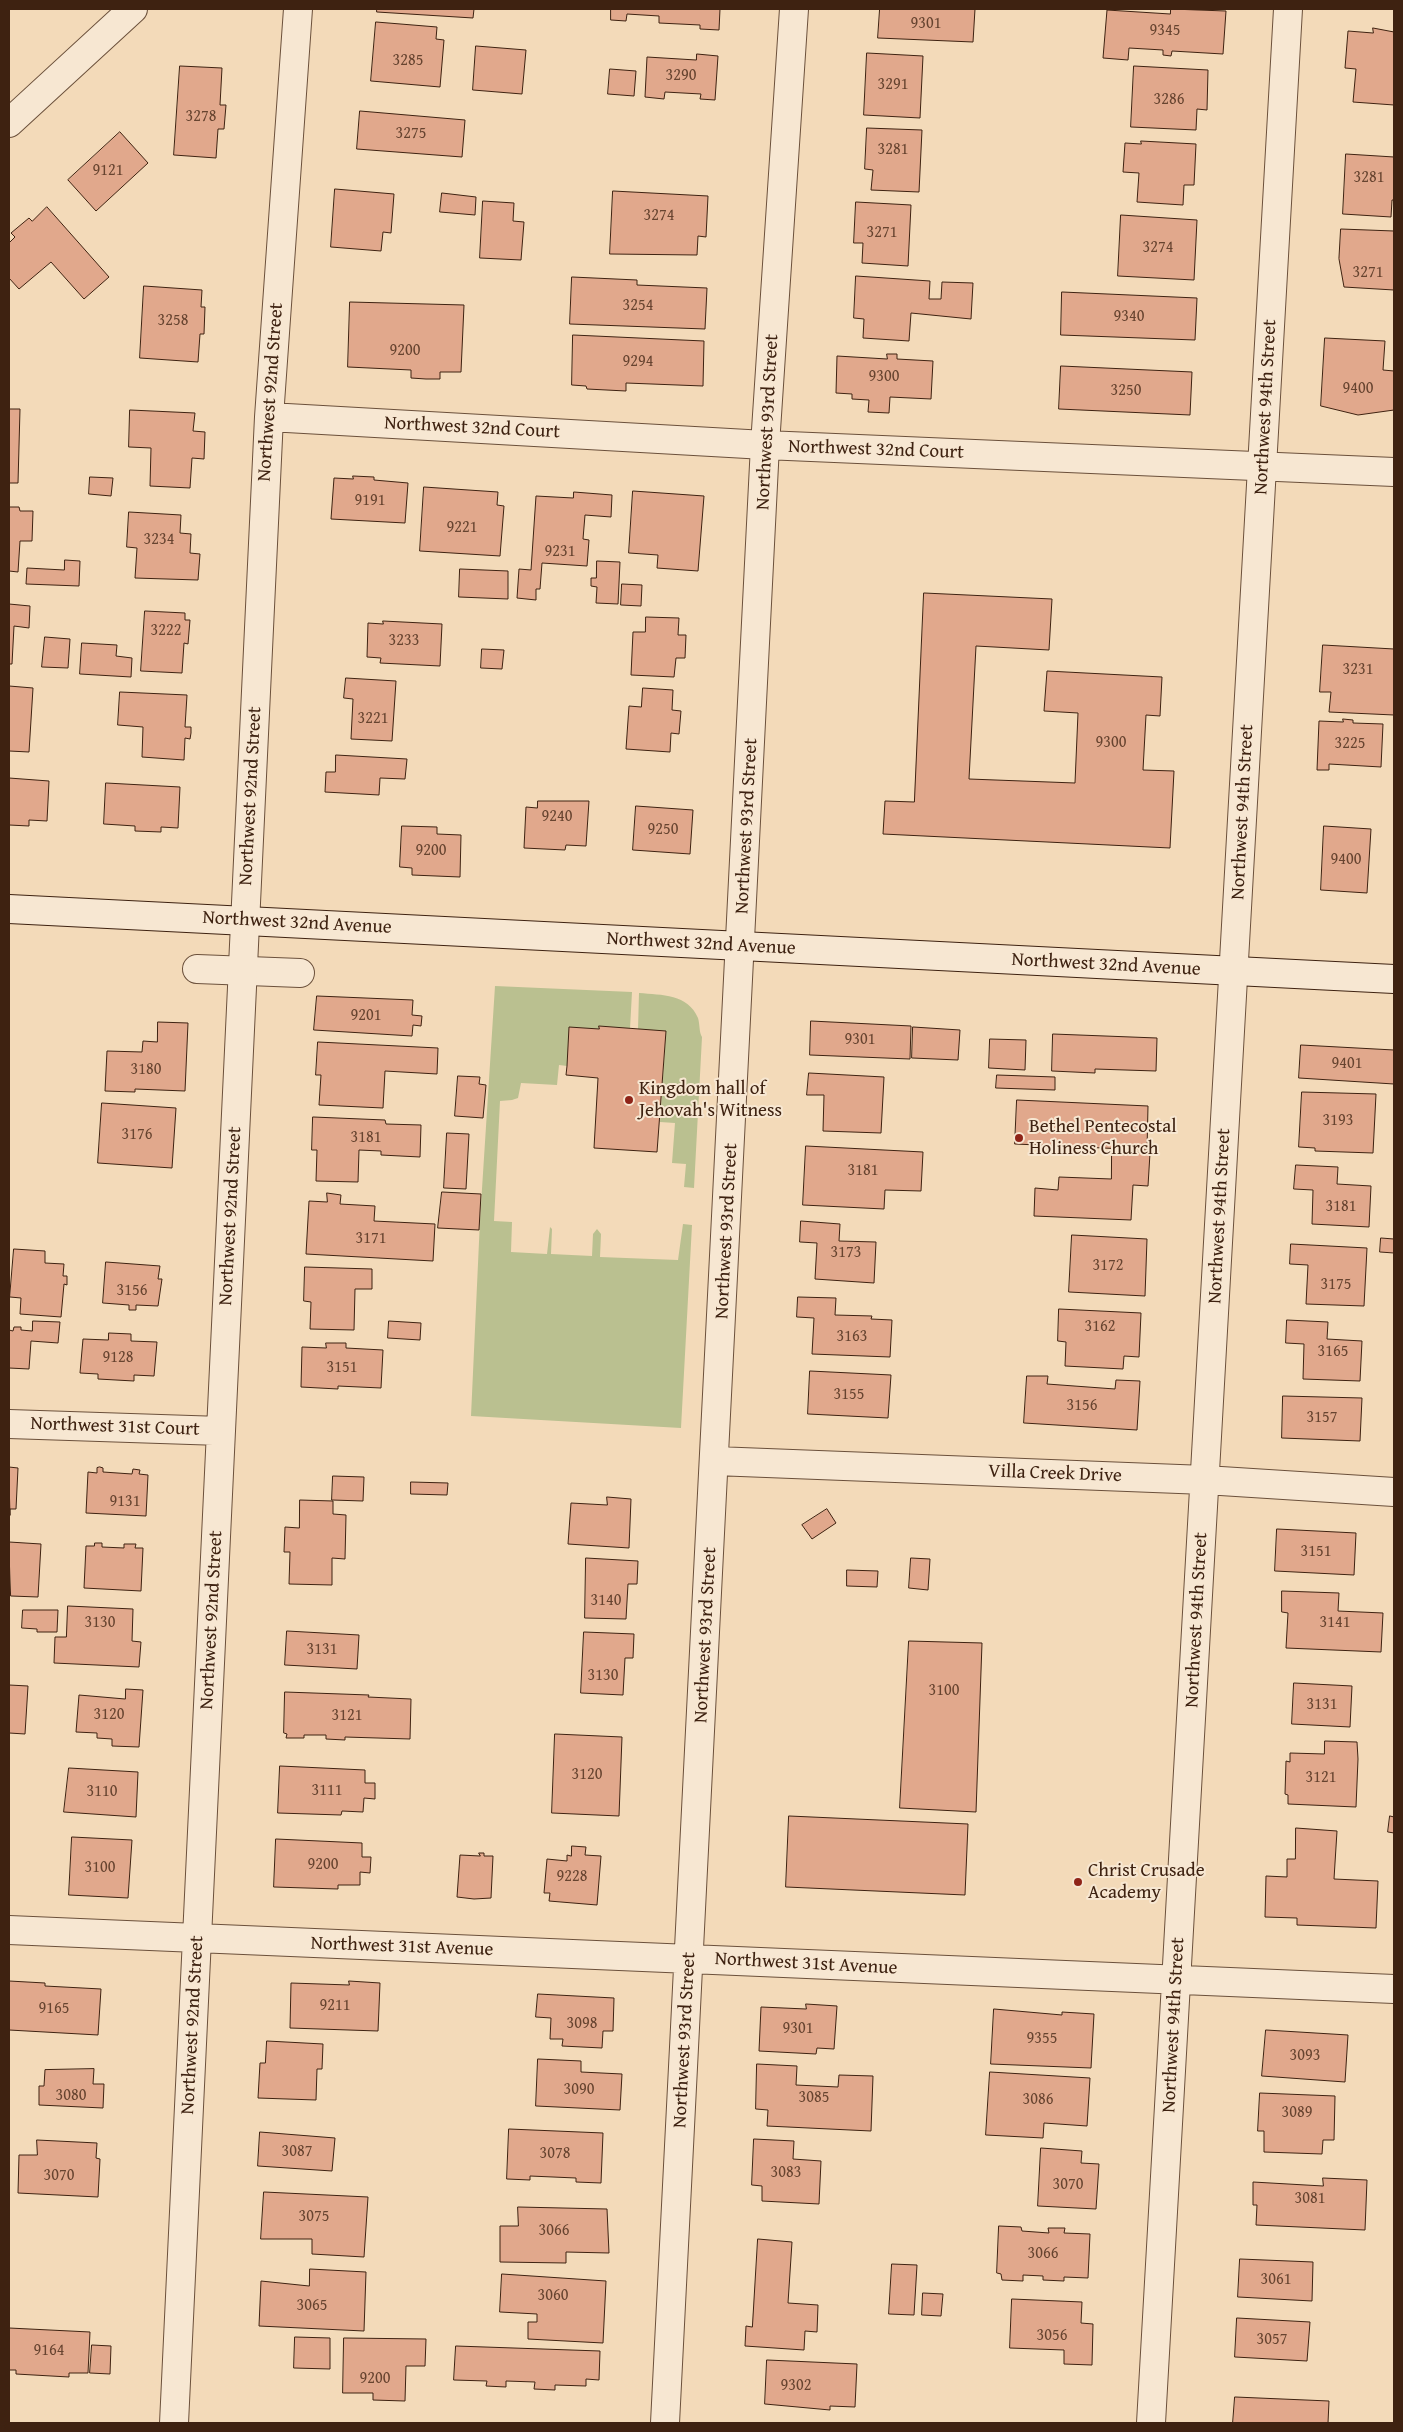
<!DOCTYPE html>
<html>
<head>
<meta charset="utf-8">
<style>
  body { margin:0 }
  #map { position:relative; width:1403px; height:2432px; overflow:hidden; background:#f3dab9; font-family:"Gentium Book Plus",serif }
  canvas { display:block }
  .frame { position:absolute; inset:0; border:10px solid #3e2211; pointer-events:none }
</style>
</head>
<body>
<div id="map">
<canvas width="1403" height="2432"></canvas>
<div class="frame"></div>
</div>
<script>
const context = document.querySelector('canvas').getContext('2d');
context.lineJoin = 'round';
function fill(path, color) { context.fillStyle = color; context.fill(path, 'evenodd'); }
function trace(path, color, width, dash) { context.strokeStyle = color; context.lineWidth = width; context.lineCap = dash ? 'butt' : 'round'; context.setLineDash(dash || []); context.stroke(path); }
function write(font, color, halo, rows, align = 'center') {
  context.font = font + ' "Gentium Book Plus",serif'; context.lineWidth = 4; context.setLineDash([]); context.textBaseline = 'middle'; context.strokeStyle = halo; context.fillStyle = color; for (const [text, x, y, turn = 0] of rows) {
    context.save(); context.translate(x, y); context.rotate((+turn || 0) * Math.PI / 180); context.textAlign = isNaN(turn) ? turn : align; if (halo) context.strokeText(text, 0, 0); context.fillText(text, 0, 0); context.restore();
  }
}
const green = new Path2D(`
  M495 986 632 992 630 1029 599 1026V1029L569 1039 567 1066 559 1065 557 1085 521 1083 518 1098 512 1100 500 1101 494 1221 512 1222 511 1252 547 1254 550 1227 552 1229 551 1254 592 1256 593 1234 597 1229 601 1234 600 1257 678 1260 683 1224 692 1225 681 1428 471 1416 480 1220Z
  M639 993C662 995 688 994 698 1018 700 1025 699 1032 702 1037L694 1188 684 1187 686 1164 672 1163 675 1123 660 1122 666 1032 638 1029Z`);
const building = new Path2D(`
  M377 9H474L473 18 377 12Z
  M611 9H720L719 30 700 29V25L659 23V16L627 14 626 21 611 20Z
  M880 9H975L973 42 878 38Z
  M1171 9 1226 11 1223 54 1172 51 1171 56 1163 55V50L1129 48 1128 60 1103 58 1107 10 1170 14Z
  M376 22 437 27 436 39 444 40 440 87 371 81Z
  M1373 28 1394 32V105L1353 102 1356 69 1345 68 1348 31 1373 33Z
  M476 46 526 50 522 94 473 90Z
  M867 53 923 56 920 118 864 115Z
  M697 54 718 56 715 100 700 99 701 94 665 92 664 99 645 97 647 57 696 60Z
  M180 66 222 68 220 105H226L224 129H218L216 158 174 155Z
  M1134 66 1208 70 1207 110 1197 109 1196 130 1131 127Z
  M610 69 636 71 634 96 608 94Z
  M360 111 465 120 462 157 357 149Z
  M867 128 922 130 919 192 871 190 873 170 865 169Z
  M120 132 148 163 96 211 68 180Z
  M1141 141 1196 144 1194 185H1184L1183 205 1137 202 1139 173 1123 172 1125 143 1141 144Z
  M1346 154 1394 157V200H1392L1391 217 1343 214Z
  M335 189 394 194 391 233 383 232 381 251 331 247Z
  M613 191 708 196 706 237 698 236 697 255 610 254Z
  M442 193 476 197 475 215 440 212Z
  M483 201 514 203 513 221 524 222 521 260 480 258Z
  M856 202 911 205 908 266 862 263 863 243H854Z
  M47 207 109 277 84 299 51 262 19 289 9 278V243L15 237 11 233 29 218 32 221Z
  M1121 215 1197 220 1194 280 1118 276Z
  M1341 229 1394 231V290L1344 287 1339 259Z
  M856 276 930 281 929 299H941L942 282 973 283 971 319 911 313 909 341 863 338 864 319 854 318Z
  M572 277 637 280V285L707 288 705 329 570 324Z
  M144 286 202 290 201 307H205L204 334H200L198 362 140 358Z
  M1062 292 1197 298 1195 340 1061 335Z
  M350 302 464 305 461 372H440V379H426L411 378V370L348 367Z
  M573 335 704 341 703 386 626 383V391L587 389 586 386 572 385Z
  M1325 338 1385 341 1383 370 1394 371V410L1358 415 1321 406Z
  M887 354H897V359L933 361 931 399 890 397 889 413 868 412 869 400 852 399V394L836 393 837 356 887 359Z
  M1061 366 1192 372 1190 415 1059 409Z
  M9 409H20L18 483H9Z
  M130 410 195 413 193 431 205 432 204 459 192 458 190 488 150 486 151 448 129 447Z
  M353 476 374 477V480L408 483 405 523 331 519 334 478 353 479Z
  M90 477 113 478 111 496 89 494Z
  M424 487 498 492 497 505 504 506 500 556 420 551Z
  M633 491 704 496 698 571 657 568 658 555 629 553Z
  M574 492 612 495 611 517 585 515 583 539 589 540 587 566 542 563 540 589H536V600L517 598 519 569 531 570 536 496 573 498Z
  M9 507H19L20 511H33L32 541H20L18 572 9 571Z
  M129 512 181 515 180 533 191 534 190 553 200 554 198 580 135 578 137 548 127 547Z
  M65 560 80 561 79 586 26 584 27 568 64 570Z
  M597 561 620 562 618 604 596 603 597 587 591 586V578H596Z
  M460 569 508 571V599L459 597Z
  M622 584 642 585 641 606 621 605Z
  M924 593 1052 599 1049 650 976 646 969 779 1075 783 1078 713 1044 711 1047 671 1162 677 1160 716 1146 715 1143 770 1174 771 1170 848 883 834 885 801 914 802Z
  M9 604 30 606 29 628 14 626 12 664H9Z
  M145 611 185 613V620H190L188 644 184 643 182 673 141 671Z
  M646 617 679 618 678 635H686L685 658H676L674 677 631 675 633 632H645Z
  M383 621 442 624 440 666 380 663 381 658 367 657 368 623 383 624Z
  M45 637 70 639 68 668 42 667Z
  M82 643 117 645 116 656 132 658 131 677 80 674Z
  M1323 645 1394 649V715L1329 712 1331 692H1320Z
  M482 649 504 650 502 669 481 668Z
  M346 678 396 681 392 741 351 739 353 699 344 698Z
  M9 686 33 688 29 752 9 751Z
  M643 688 673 690 672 710 681 711 679 734 671 733 670 752 626 749 629 706 641 707Z
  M120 692 187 695 185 727H191V733L190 739 185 738 184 760 142 757 143 727 118 725Z
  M1343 719 1353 720V723L1383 724 1381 767 1329 764V770H1317L1319 721 1343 722Z
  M336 755 407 759 405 779 380 778 379 795 325 792 326 772H335Z
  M9 778 49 781 47 821 29 820V826L9 825Z
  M106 783 180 787 178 828 161 827V832L135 831V826L104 824Z
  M538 801H589L586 846 566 845 565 850 524 848 526 807 537 808Z
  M636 806 693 810 690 854 633 850Z
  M402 826 437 827V834L461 835 460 877 412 875V868L400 867Z
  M1324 826 1371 829 1367 893 1321 890Z
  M317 996 413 1000 412 1015 422 1016 421 1026 413 1025 412 1036 314 1030Z
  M811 1021 911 1026 910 1059 810 1055Z
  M158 1022 188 1023 185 1091 135 1089V1092L105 1091 107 1051 142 1052 143 1041 157 1042Z
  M599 1026 666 1031 657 1152 594 1148 598 1078 566 1075 567 1066 569 1027 599 1029Z
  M913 1027 960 1030 958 1060 912 1058Z
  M1053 1034 1157 1038 1156 1071 1095 1069V1073L1052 1071Z
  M990 1039 1026 1040 1025 1070 989 1068Z
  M318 1042 438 1048 437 1074 385 1071 383 1108 319 1105 321 1075H316Z
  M1301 1045 1394 1050V1084L1299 1078Z
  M809 1073 884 1077 881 1133 823 1131 824 1095H807Z
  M997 1075 1055 1077V1090L996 1088Z
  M458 1076 480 1077 479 1084 486 1085 483 1118 455 1116Z
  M1302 1092 1376 1094 1373 1153 1315 1151V1148L1299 1147Z
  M1017 1100 1148 1106 1147 1150 1015 1144Z
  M102 1103 176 1108 172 1168 98 1163Z
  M313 1117 385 1120 386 1124 421 1125 420 1157 381 1155V1151L359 1150 358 1182 316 1181 317 1150H312Z
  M447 1133 469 1134 466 1189 444 1188Z
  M806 1146 923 1152 921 1191 885 1190 884 1209 803 1205Z
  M1112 1151 1150 1153 1148 1186 1133 1185 1131 1220 1034 1216 1035 1188 1058 1190 1059 1177 1111 1179Z
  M1296 1165 1338 1167 1337 1184 1371 1186 1369 1227 1312 1224 1313 1190 1294 1189Z
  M442 1192 481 1194 479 1230 438 1228Z
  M327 1193 341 1195 340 1204 375 1206 374 1221 435 1224 433 1261 306 1254 309 1201 327 1202Z
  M801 1221 840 1224 839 1241 876 1242 874 1283 815 1279 817 1243 800 1242Z
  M1072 1235 1147 1239 1145 1296 1069 1292Z
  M1381 1238 1394 1239V1253L1380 1252Z
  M1291 1244 1367 1248 1364 1306 1306 1304 1308 1265 1290 1264Z
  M14 1249 45 1251V1263L64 1264 63 1276H67V1285L64 1284 61 1317 20 1314 21 1298 10 1297Z
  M106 1262 160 1266 158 1279H162L158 1306 136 1305V1310H129V1305L103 1303Z
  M305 1267 372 1269V1289H355L354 1330 310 1329 311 1302 304 1301Z
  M798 1297 836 1298 835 1315 872 1316 871 1319 892 1320 890 1357 812 1354 814 1318 797 1317Z
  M1059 1309 1141 1313 1139 1357 1124 1356 1123 1369 1065 1366 1066 1342 1058 1341Z
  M1287 1320 1328 1322 1327 1339 1362 1341 1360 1381 1303 1379 1304 1344 1286 1343Z
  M33 1321 60 1322 58 1343 31 1341 29 1369 9 1368V1330L13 1331 14 1327H21V1330L32 1331Z
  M389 1321 421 1323 420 1340 388 1338Z
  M109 1333 131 1334V1341L157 1342 154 1376 134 1375V1381L98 1379V1374L80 1373 83 1339 108 1340Z
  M326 1343H346V1348L383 1350 381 1388 338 1386V1389L301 1387 302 1347 326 1348Z
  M810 1371 891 1375 888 1418 808 1414Z
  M1027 1376H1048L1047 1384 1115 1389 1116 1380 1140 1381 1137 1430 1024 1423Z
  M1283 1396 1362 1398 1360 1441 1282 1438Z
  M9 1467 18 1468 16 1509H10V1515Z
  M100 1467 103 1468V1472L132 1474 133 1469 140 1470 139 1474 148 1475 146 1516 86 1513 88 1472 97 1473V1468Z
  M333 1476 364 1477 363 1501 332 1500Z
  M411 1482 448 1483 447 1495 411 1494Z
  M607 1497 631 1499 629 1548 568 1544 571 1503 607 1505Z
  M300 1500 333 1501V1514L346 1515 345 1559 332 1558V1585L289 1584 290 1552H284L285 1527 299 1528Z
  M827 1509 836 1523 812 1539 802 1525Z
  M1277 1529 1356 1533 1354 1575 1275 1571Z
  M9 1542 41 1544 38 1597 11 1596Z
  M95 1543H102V1547L124 1548V1544H136L135 1548H143L141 1591 84 1588 86 1546H94Z
  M586 1558 638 1561 637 1584H628L626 1619 585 1618Z
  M911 1558 930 1559 928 1590 909 1588Z
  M847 1570 878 1571 877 1587 847 1586Z
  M1282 1591 1339 1593 1338 1611 1383 1613 1381 1652 1286 1648 1288 1613 1282 1612Z
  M68 1606 133 1609 132 1641 141 1642 139 1667 54 1663 55 1637H66Z
  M23 1610H58L57 1632H37V1629L22 1628Z
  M287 1631 359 1635 357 1669 285 1665Z
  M584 1632 634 1634 633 1658H625L623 1695 581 1693Z
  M909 1641 982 1643 976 1812 900 1808Z
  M1294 1683 1352 1686 1350 1727 1292 1724Z
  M9 1685 28 1686 25 1734 9 1733Z
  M126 1689 143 1690 139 1747 112 1746V1739L97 1738V1733L76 1732 79 1695 125 1699Z
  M285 1692 369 1695 368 1697 411 1699 410 1739 345 1737V1740L326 1739V1735H304V1738H286L287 1734 284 1733Z
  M555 1734 622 1737 619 1816 552 1813Z
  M1325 1741 1357 1742 1358 1759 1356 1807 1288 1804V1795L1285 1794 1286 1761 1290 1762V1753L1324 1754Z
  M280 1766 365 1770V1783H375V1799L364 1798 363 1812 342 1811 341 1815 278 1813Z
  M69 1768 138 1772 136 1817 64 1812Z
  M789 1816 968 1824 965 1895 786 1887Z
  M1390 1816 1394 1817V1833L1388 1832Z
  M1296 1828 1337 1831 1334 1879 1378 1881 1376 1928 1297 1925V1918L1265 1917 1266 1876 1287 1877V1859H1295Z
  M72 1837 132 1840 128 1898 69 1895Z
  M276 1839 362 1843V1857H371L370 1873 360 1872V1885H338V1889L274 1887Z
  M572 1846 586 1847 585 1855 601 1856 597 1905 549 1901 550 1893H544L547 1859 567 1861V1855L571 1856Z
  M479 1853H484V1856H493L491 1898 474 1899 457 1897 460 1855 480 1856Z
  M9 1981 45 1983V1986L101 1989 98 2035 9 2030Z
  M349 1981 380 1983 378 2031 290 2028 291 1983 349 1985Z
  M538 1994 614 1998 613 2031H603L602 2048 562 2046 563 2039H550L551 2018 536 2017Z
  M806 2004 837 2006 834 2049 817 2048 816 2054 759 2051 761 2007 806 2009Z
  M994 2009 1062 2015V2012L1094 2014 1091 2068 991 2064Z
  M1266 2030 1348 2035 1345 2082 1262 2076Z
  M267 2041 323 2044 322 2069H317L316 2100 258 2098 260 2063H265Z
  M538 2059 581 2061V2072L622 2074 620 2110 536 2106Z
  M757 2064 797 2066 796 2085 838 2087 839 2075 873 2076 871 2131 767 2126 768 2110 756 2109Z
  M94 2069 93 2084H104L103 2108 39 2105V2086H44L45 2070Z
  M990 2072 1090 2078 1087 2126 1044 2123 1043 2138 986 2135Z
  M1260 2093 1335 2096 1334 2140H1323L1322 2154 1264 2152V2131H1258Z
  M509 2129 603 2133 601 2183 576 2182V2178L530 2176V2180L507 2179Z
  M260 2132 335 2138 332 2171 258 2166Z
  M754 2139 794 2141 793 2159 821 2161 819 2204 762 2201V2186L752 2185Z
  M37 2140 97 2143 96 2158 100 2159 98 2197 18 2193 19 2155H37Z
  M1041 2148 1082 2151 1081 2163 1099 2164 1096 2209 1038 2206Z
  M1323 2178 1367 2180 1365 2230 1256 2225 1257 2205H1253V2182L1323 2186Z
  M264 2192 368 2197 364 2257 312 2254V2239H261Z
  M518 2207 607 2209 609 2253 566 2252V2263L500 2262V2226H518Z
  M999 2226 1021 2227 1022 2231 1049 2233 1048 2228H1065L1064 2233 1090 2234 1088 2278 1064 2277V2281L1043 2280V2276L1023 2275V2281L1002 2280 1001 2274 997 2273Z
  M758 2239 792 2242 788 2303 818 2305 817 2332 805 2331 804 2350 745 2346 746 2326 752 2327Z
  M1240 2259 1313 2262 1312 2301 1238 2297Z
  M892 2264 917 2265 914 2315 889 2314Z
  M310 2269 366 2272 364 2331 259 2326 261 2281 309 2286Z
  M502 2274 606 2281 603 2343 528 2339V2322H537V2314L500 2312Z
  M923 2293 943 2294 941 2316 922 2315Z
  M1012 2299 1082 2302 1081 2323 1093 2324 1092 2365 1064 2364V2350L1010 2348Z
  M1237 2318 1310 2322 1307 2361 1235 2357Z
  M9 2328 90 2332 88 2373H69V2377L16 2374V2370H9Z
  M295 2337 330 2338V2369L294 2368Z
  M344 2338 426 2339 425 2366H406L405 2401 373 2400V2393H343Z
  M92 2345 111 2346 110 2374 90 2373Z
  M456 2346 600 2351 599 2380 586 2379V2386L555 2385V2390L534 2389 535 2382 506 2381V2387L486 2386 487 2381 454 2380Z
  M767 2360 857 2364 855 2407 830 2406V2410L765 2404Z
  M1235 2397 1329 2401 1328 2423H1233Z`);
const pedestrian = new Path2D(`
  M197 969 300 973`);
const minor = new Path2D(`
  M9 123 133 9
  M269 417 765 445 1394 472
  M9 1424 221 1431
  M715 1461 1205 1480 1394 1492
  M9 1930 1394 1989
  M174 2423 269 417 298 9
  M665 2423 765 445 794 9
  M1151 2423 1288 9`);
const secondary = new Path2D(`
  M9 909 1394 979`);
const markers = [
  [629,1100,5,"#8f2418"],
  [1019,1138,5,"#8f2418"],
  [1078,1882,5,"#8f2418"]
];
const numberNames = [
  ["9301",926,24],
  ["9345",1165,31],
  ["3285",408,61],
  ["3290",681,76],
  ["3291",893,85],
  ["3286",1169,100],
  ["3278",201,117],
  ["3275",411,134],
  ["3281",893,150],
  ["9121",108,171],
  ["3281",1369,178],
  ["3274",659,216],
  ["3271",882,233],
  ["3274",1158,248],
  ["3271",1368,273],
  ["3254",638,306],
  ["9340",1129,317],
  ["3258",173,321],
  ["9200",405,351],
  ["9294",638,362],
  ["9300",884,377],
  ["9400",1358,389],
  ["3250",1126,391],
  ["9191",370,501],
  ["9221",462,528],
  ["3234",159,540],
  ["9231",560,552],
  ["3222",166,631],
  ["3233",404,641],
  ["3231",1358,670],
  ["3221",373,719],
  ["9300",1111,743],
  ["3225",1350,744],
  ["9240",557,817],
  ["9250",663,830],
  ["9200",431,851],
  ["9400",1346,860],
  ["9201",366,1016],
  ["9301",860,1040],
  ["9401",1347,1064],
  ["3180",146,1070],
  ["3193",1338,1121],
  ["3176",137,1135],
  ["3181",366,1138],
  ["3181",863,1171],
  ["3181",1341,1207],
  ["3171",371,1239],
  ["3173",846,1253],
  ["3172",1108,1266],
  ["3175",1336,1285],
  ["3156",132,1291],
  ["3162",1100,1327],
  ["3163",852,1337],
  ["3165",1333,1352],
  ["9128",118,1358],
  ["3151",342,1368],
  ["3155",849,1395],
  ["3156",1082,1406],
  ["3157",1322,1418],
  ["9131",125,1502],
  ["3151",1316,1552],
  ["3140",606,1601],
  ["3130",100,1623],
  ["3141",1335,1623],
  ["3131",322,1650],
  ["3130",603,1676],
  ["3100",944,1691],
  ["3131",1322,1705],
  ["3120",109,1715],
  ["3121",347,1716],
  ["3120",587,1775],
  ["3121",1321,1778],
  ["3111",327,1791],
  ["3110",102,1792],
  ["9200",323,1865],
  ["3100",100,1868],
  ["9228",572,1877],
  ["9211",335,2006],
  ["9165",54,2009],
  ["3098",582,2024],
  ["9301",798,2029],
  ["9355",1042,2039],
  ["3093",1305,2056],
  ["3090",579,2090],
  ["3080",71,2096],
  ["3085",814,2098],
  ["3086",1038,2100],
  ["3089",1297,2113],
  ["3087",297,2152],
  ["3078",555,2154],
  ["3083",786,2173],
  ["3070",59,2176],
  ["3070",1068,2185],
  ["3081",1310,2199],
  ["3075",314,2217],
  ["3066",554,2231],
  ["3066",1043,2254],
  ["3061",1276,2280],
  ["3060",553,2296],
  ["3065",312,2306],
  ["3056",1052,2336],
  ["3057",1272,2340],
  ["9164",49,2351],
  ["9200",375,2379],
  ["9302",796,2386]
];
const streetNames = [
  ["Northwest 92nd Street",271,392,-86],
  ["Northwest 94th Street",1266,407,-87],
  ["Northwest 93rd Street",768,422,-87],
  ["Northwest 32nd Court",472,428,3],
  ["Northwest 32nd Court",876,450,2],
  ["Northwest 92nd Street",251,796,-87],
  ["Northwest 94th Street",1243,812,-87],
  ["Northwest 93rd Street",747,826,-87],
  ["Northwest 32nd Avenue",297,923,3],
  ["Northwest 32nd Avenue",701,944,3],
  ["Northwest 32nd Avenue",1106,965,3],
  ["Northwest 92nd Street",231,1216,-87],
  ["Northwest 94th Street",1220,1216,-87],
  ["Northwest 93rd Street",727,1231,-87],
  ["Northwest 31st Court",115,1427,2],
  ["Villa Creek Drive",1055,1474,2],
  ["Northwest 92nd Street",212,1620,-87],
  ["Northwest 94th Street",1197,1620,-87],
  ["Northwest 93rd Street",706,1635,-87],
  ["Northwest 31st Avenue",402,1947,2],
  ["Northwest 31st Avenue",806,1964,3],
  ["Northwest 92nd Street",193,2025,-87],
  ["Northwest 94th Street",1174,2025,-87],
  ["Northwest 93rd Street",685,2040,-87]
];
const poiNames = [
  ["Kingdom hall of",639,1089],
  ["Jehovah's Witness",639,1111],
  ["Bethel Pentecostal",1029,1127],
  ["Holiness Church",1029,1149],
  ["Christ Crusade",1088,1871],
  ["Academy",1088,1893]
];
fill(green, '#bac090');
fill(building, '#e1a88c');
trace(building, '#3e2211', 1);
trace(pedestrian, '#6b503b', 30);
trace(minor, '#6b503b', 30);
trace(secondary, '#3e2211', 30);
trace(pedestrian, '#f7e7d2', 28);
trace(minor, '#f7e7d2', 28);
trace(secondary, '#f7e7d2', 28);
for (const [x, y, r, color] of markers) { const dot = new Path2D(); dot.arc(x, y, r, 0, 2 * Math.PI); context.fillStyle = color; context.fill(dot); trace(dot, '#f7e7d2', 2); }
write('16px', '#674430', null, numberNames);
write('19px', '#3e2211', '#f7e7d2', streetNames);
write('19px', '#3e2211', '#f7e7d2', poiNames, 'left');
</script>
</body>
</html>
